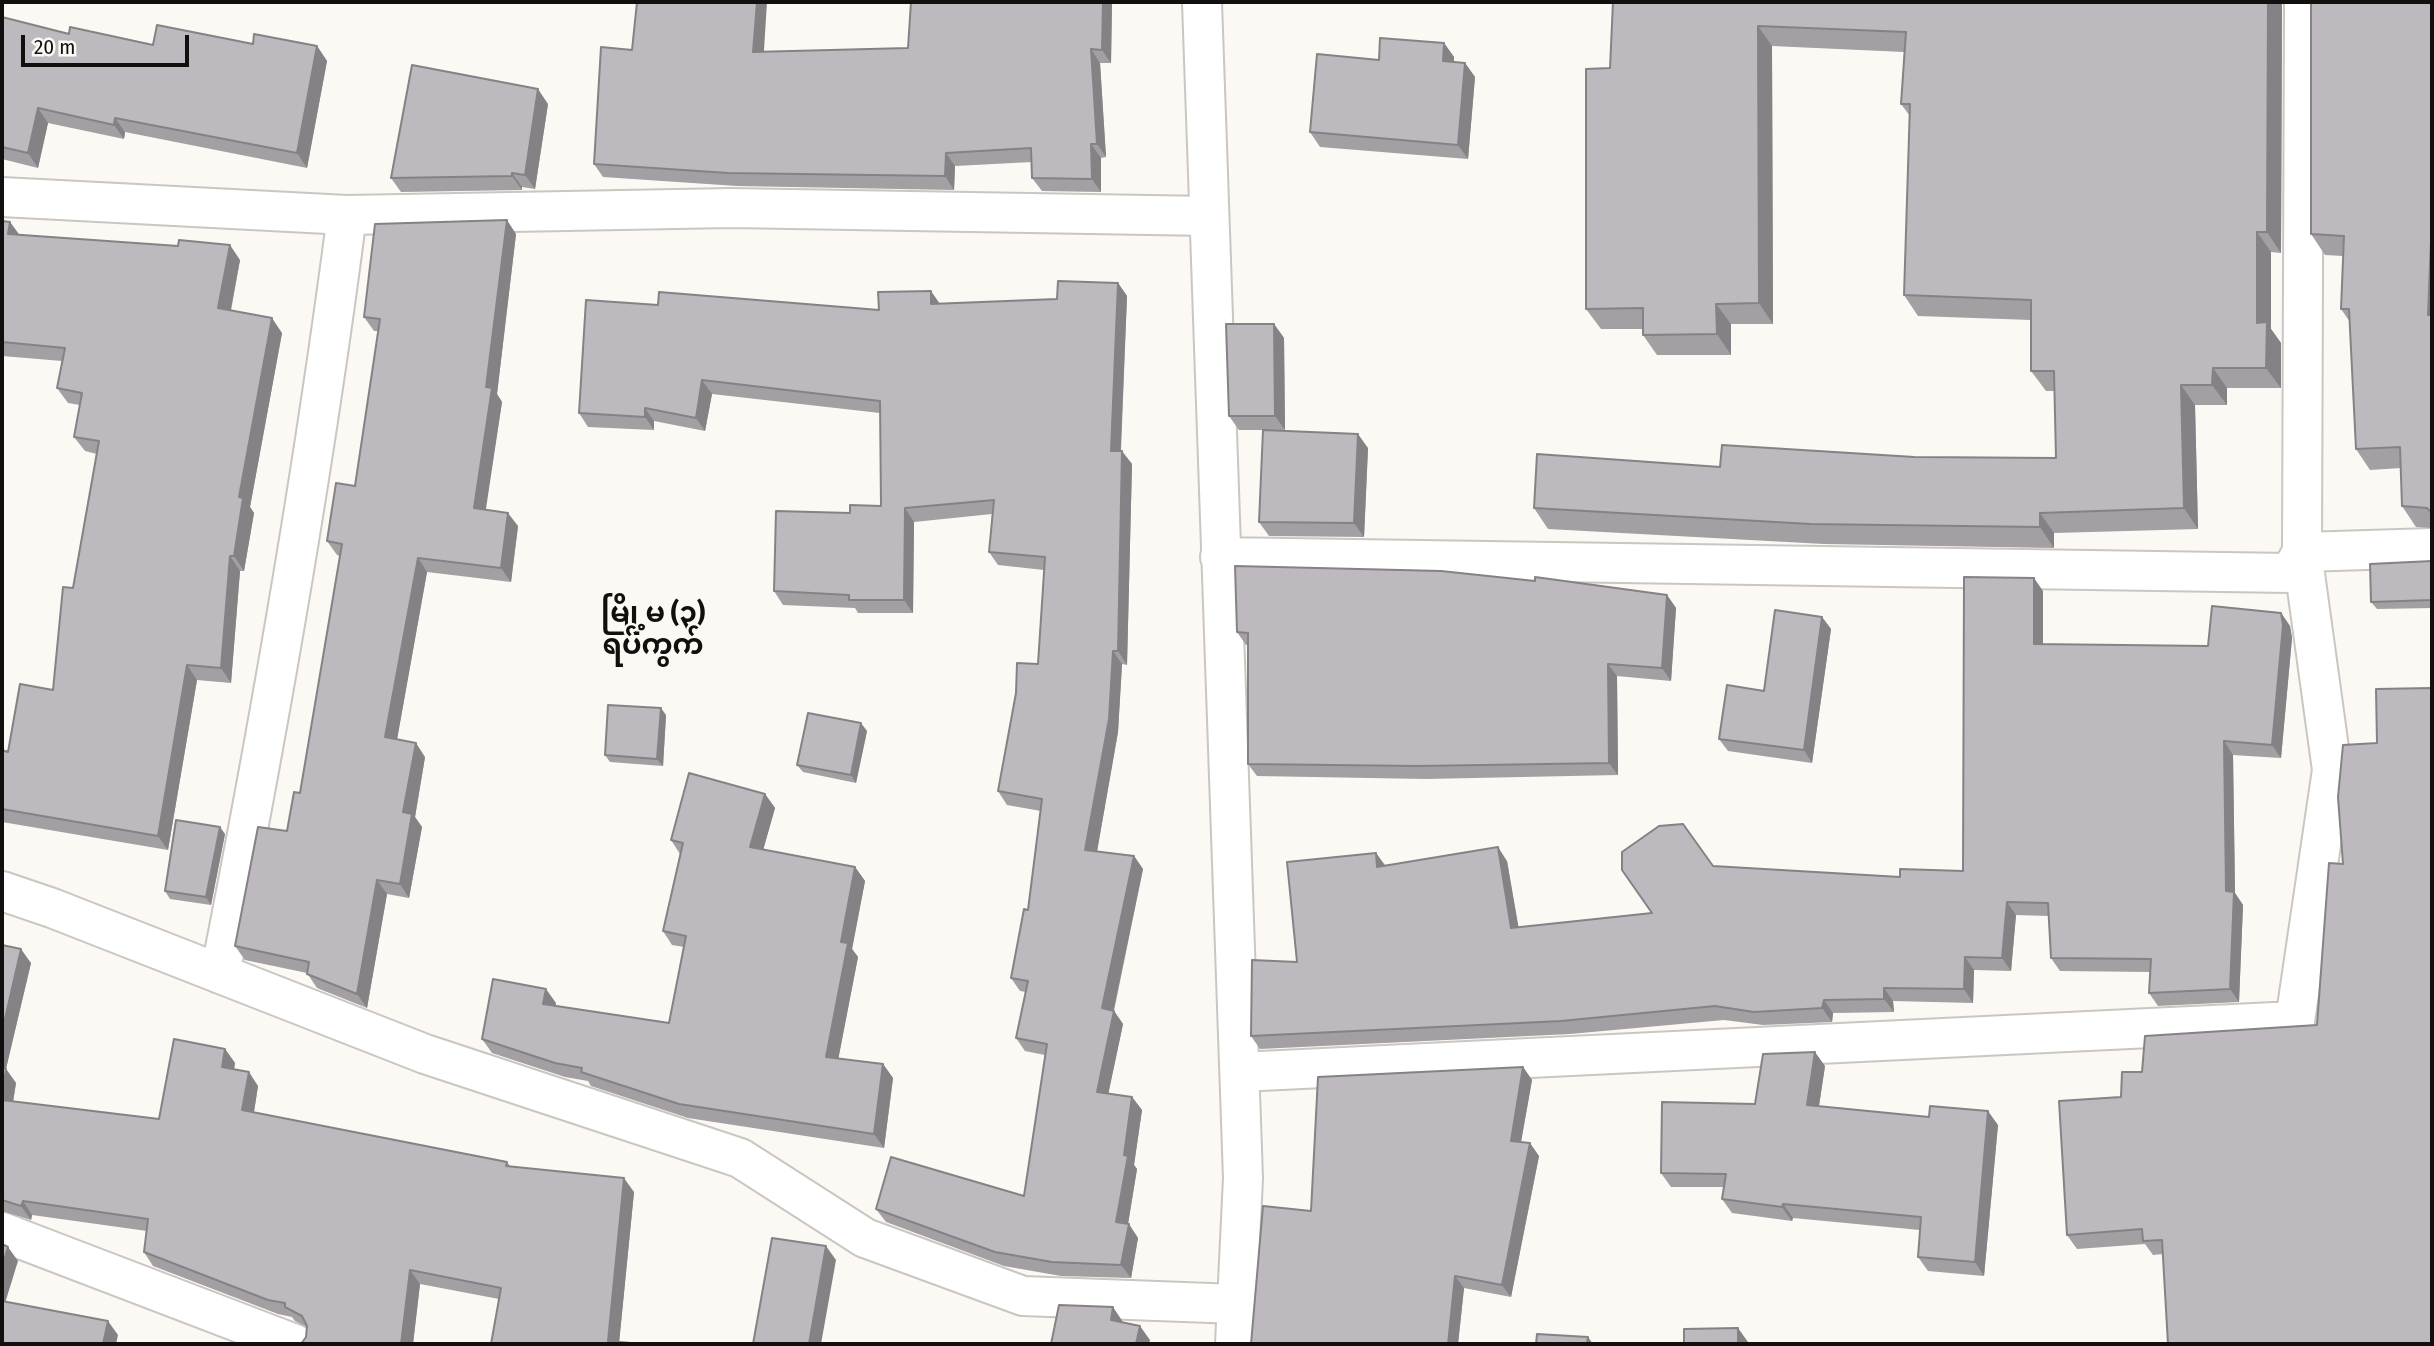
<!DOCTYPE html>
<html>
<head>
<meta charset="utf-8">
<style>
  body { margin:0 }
  #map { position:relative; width:2434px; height:1346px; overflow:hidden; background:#fcf8f3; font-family:"Fira Sans Condensed",sans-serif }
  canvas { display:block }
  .frame { position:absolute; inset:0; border:4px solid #11100e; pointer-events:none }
  .scale { position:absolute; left:21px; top:35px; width:168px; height:32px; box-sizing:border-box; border:4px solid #11100e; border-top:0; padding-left:9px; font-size:21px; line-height:24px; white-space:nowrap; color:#11100e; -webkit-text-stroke:5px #fcf8f3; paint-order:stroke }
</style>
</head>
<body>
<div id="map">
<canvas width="2434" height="1346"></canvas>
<div class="frame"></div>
<div class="scale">20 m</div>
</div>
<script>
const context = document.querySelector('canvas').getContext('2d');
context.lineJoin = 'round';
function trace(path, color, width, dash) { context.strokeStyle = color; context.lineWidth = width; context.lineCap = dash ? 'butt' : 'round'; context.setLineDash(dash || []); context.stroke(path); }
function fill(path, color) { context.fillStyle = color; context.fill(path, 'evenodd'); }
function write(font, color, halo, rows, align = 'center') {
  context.font = font + ' "Fira Sans Condensed","Noto Sans Myanmar",sans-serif'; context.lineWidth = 5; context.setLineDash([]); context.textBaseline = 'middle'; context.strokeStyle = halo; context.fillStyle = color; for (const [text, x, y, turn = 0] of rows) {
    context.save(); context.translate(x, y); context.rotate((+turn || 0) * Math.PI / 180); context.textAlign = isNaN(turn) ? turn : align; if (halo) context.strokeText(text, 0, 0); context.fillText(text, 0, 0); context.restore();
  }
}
const minor = new Path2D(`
  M1202 2 1243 1178 1235 1344
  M2 197 347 215 731 208 1209 216
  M1220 557 2290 573 2302 552 2432 548
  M2 891 52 908 425 1054 740 1158 865 1238 1023 1296 1237 1304
  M220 974C270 722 314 470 347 215
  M1240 1072 2295 1021 2332 770 2302 552 2304 2
  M2 1232 295 1344`);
const wall = new Path2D(`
  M911 2H1112L1111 63H1100L1106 157 1101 158V192L1042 191 1032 178V162L955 166 954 190 737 186 603 177 594 164 632 50 764 52 908 48Z
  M1613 2H2282L2281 253 2271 252V329L2281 343V388H2227V405H2195L2198 529 2054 533V548L1824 544 1548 529 1534 508 1720 467 1914 457 2056 458 2054 391H2046L2031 371V320L1918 316 1904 295 1910 116 1901 104 1904 52 1772 46 1773 324H1731V355H1657L1643 335V329H1601L1586 309 1610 68Z
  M2432 2V528L2416 527 2402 506 2401 468 2370 470 2356 449 2350 322 2341 309 2343 256 2325 255 2311 234Z
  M2 17 69 34 153 45 253 44 317 46 327 61 307 168 125 132 124 139 48 123 38 168 2 159Z
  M1444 43 1454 57V62L1465 63 1475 77 1468 159 1320 147 1310 132 1379 60Z
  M548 104 535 189 522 187V190L401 192 391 178Z
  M2 221 10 222 19 235 240 260 231 311 282 333 250 507 254 513 244 571H240L231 683 197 680 168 850 2 822V750L8 752 53 690 73 588 97 454 85 451 74 437 80 405 68 403 57 388 62 361 2 356Z
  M516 234 497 394 502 402 485 510 518 526 511 582 427 572 397 739 425 757 415 817 422 827 409 898 387 894 367 1008 317 988 307 973 245 960 235 946 287 831 300 793 340 556 337 555 327 541 355 486 378 331H374L364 317Z
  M1118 283 1127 296 1121 451 1132 464 1127 665 1122 664 1118 732 1097 851 1134 856 1143 869 1114 1011 1123 1024 1108 1094 1132 1097 1142 1110 1134 1165 1137 1169 1128 1224 1138 1238 1131 1278 1061 1276 1004 1266 886 1222 876 1209 1024 1196 1045 1055 1025 1051 1016 1038 1026 992 1020 991 1011 978 1028 910 1041 811 1007 805 998 791 1038 664 1044 570 998 565 989 552 992 514 914 522 913 613H858L855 608 783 605 774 591 850 513 881 506 880 413 712 394 705 431 654 421V430L588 427 579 413 658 305 879 310 940 304 1057 299Z
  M1274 324 1284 338 1285 430H1269L1368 448 1364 537 1269 536 1259 522 1263 430H1239L1229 416Z
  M2432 561V608L2377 609 2371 602Z
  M2043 591V644L2208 646 2281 613 2290 626 2292 638 2281 758 2233 755 2235 893 2243 905 2239 1002 2158 1006 2149 993 2150 972 2060 971 2051 958 2049 916 2016 915 2011 971 1974 970 1973 1003 1893 1001 1894 1012 1833 1013 1832 1022 1763 1025 1724 1020 1570 1034 1260 1049 1251 1036 1376 853 1385 865 1507 861 1518 927 1652 913 1713 866 1900 877 1963 871Z
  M1667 595 1676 608 1671 681 1617 676 1618 775 1426 779 1257 776 1248 764V645H1246L1237 632Z
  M1822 617 1831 629 1812 763 1728 751 1719 739 1764 691Z
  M666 715 663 766 610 762 605 755Z
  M867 731 856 783 803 772 797 765Z
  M2377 743 2432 1344 2163 1254 2153 1255 2145 1244 2077 1249 2067 1235 2121 1097 2142 1072 2317 1025 2343 864Z
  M765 794 775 808 763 850 855 867 865 881 852 949 858 957 838 1059 883 1064 893 1078 884 1148 688 1118 591 1086 588 1081 565 1077 492 1053 482 1039 556 1003 555 1006 669 1023 684 947 672 945 663 931 680 854 671 840Z
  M225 834 211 905 170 899 165 891Z
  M2 945 31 963 6 1069 16 1083 13 1102 159 1119 225 1049 235 1063 234 1069 258 1086 254 1112 507 1162 510 1166 634 1192 619 1342 491 1344 499 1299 420 1284 413 1344H301L306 1337 307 1327 295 1321 292 1317 278 1314 153 1266 144 1252 147 1231 32 1215 31 1220 2 1211Z
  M1825 1066 1819 1106 1998 1125 1984 1276 1928 1271 1918 1257 1920 1230 1793 1218 1792 1221 1732 1213 1722 1199 1724 1187H1671L1661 1173 1755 1104Z
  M1523 1067 1532 1080 1521 1142 1539 1156 1511 1297 1464 1288 1458 1344H1251L1311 1211Z`);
const shadedWall = new Path2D(`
  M757 2H767L763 66 753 52Z
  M1103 2H1112L1111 63 1102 50Z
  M2268 2H2282L2281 253 2267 232Z
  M1758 26 1772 46 1773 324 1759 303Z
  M1444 43 1454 57 1453 75 1443 61Z
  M317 46 327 61 307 168 297 153Z
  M1091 49 1100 63 1106 157 1097 144Z
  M1465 63 1475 77 1468 159 1458 145Z
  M538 89 548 104 535 189 525 175Z
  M38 108 48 123 38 168 28 153Z
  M115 118 125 132 124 139 114 125Z
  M1091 144 1101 158V192L1092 179Z
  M946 153 955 166 954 190 945 176Z
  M512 173 522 187V190L512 176Z
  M2432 216V322L2428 315Z
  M507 220 516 234 497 394 502 402 484 522 474 508 486 387Z
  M10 222 21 237 8 234Z
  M2257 232 2271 252V329L2281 343V388L2266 368 2257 323Z
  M230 245 240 260 228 323 218 308Z
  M1118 283 1127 296 1120 464 1111 451Z
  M931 291 940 304H931Z
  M1716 304 1731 324V355L1717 334Z
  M272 318 282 333 250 507 254 513 244 571 234 556 239 497Z
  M1274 324 1284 338 1285 430 1275 416Z
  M2213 368 2227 388V405L2212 385Z
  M702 380 712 394 705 431 696 418Z
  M2181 385 2195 405 2198 529 2184 508Z
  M645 408 654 421V430L645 417Z
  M1358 434 1368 448 1364 537 1354 523Z
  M1122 451 1132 464 1127 665 1118 651Z
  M905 508 914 522 913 613 904 600Z
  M508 513 518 526 511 582 501 568Z
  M2040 513 2054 533V548L2040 527Z
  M230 556 240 571 231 683 221 668Z
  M418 558 427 572 395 751 385 737Z
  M2034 578 2043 591V657L2034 644Z
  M1667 595 1676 608 1671 681 1662 668Z
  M2281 613 2290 626 2292 638 2281 758 2272 745Z
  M1822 617 1831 629 1812 763 1804 750Z
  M1113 651 1122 664 1118 732 1095 863 1085 850Z
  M1608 664 1617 676 1618 775 1609 763Z
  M187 665 197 680 168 850 158 836Z
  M661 708 666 715 663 766 657 759Z
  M861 723 867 731 856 783 851 775Z
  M2224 741 2233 755 2235 893 2243 905 2239 1002 2230 989 2226 891Z
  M416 743 425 757 415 817 422 827 409 898 400 884 403 812Z
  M765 794 775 808 760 861 750 847Z
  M220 827 225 834 211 905 206 897Z
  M1498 847 1507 861 1521 941 1511 928Z
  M1376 853 1385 866 1377 867Z
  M1134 856 1143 869 1111 1022 1102 1008Z
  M855 867 865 881 852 949 858 957 836 1071 826 1057 841 942Z
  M377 880 387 894 367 1008 357 994Z
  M2007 902 2016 915 2011 971 2002 958Z
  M21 949 31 963 3 1081 2 1079V1032Z
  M1965 957 1974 970 1973 1003 1964 989Z
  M1884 988 1893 1001 1894 1012 1884 999Z
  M546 989 556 1003 553 1018 543 1004Z
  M1824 1000 1833 1013 1832 1022 1822 1008Z
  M1114 1011 1123 1024 1106 1105 1097 1092Z
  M225 1049 235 1063 232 1081 222 1067Z
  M1815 1052 1825 1066 1817 1119 1807 1105Z
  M883 1064 893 1078 884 1148 874 1134Z
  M1523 1067 1532 1080 1519 1153 1511 1141Z
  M6 1069 16 1083 11 1114 2 1101Z
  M249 1072 258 1086 252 1124 242 1110Z
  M1132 1097 1142 1110 1134 1165 1137 1169 1126 1236 1116 1222Z
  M1988 1111 1998 1125 1984 1276 1975 1262Z
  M1530 1143 1539 1156 1511 1297 1502 1285Z
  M624 1178 634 1192 619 1344 608 1341Z
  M23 1201 32 1215 31 1220 21 1206Z
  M1783 1204 1793 1218 1792 1221 1782 1207Z
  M1129 1224 1138 1238 1131 1278 1121 1265Z
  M826 1246 836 1260 821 1344H809Z
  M8 1247 18 1261 2 1313V1267Z
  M410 1270 420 1284 413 1344H401Z
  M1455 1276 1464 1288 1458 1344H1448Z
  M1113 1307 1123 1322 1111 1320Z
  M108 1321 118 1335 116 1344H103Z
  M1140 1326 1150 1340 1149 1344H1136Z
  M1738 1328 1748 1342V1344H1738Z
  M1588 1337 1593 1344H1587Z`);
const building = new Path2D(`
  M637 2H757L753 52 908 48 911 2H1103L1102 50 1091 49 1097 144H1091L1092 179 1032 178 1031 148 946 153 945 176 728 173 594 164 601 47 632 50Z
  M1613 2H2268L2267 232H2257V323L2267 322 2266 368H2213L2212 385H2181L2184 508 2040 513V527L1810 524 1534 508 1537 454 1720 467 1722 445 1914 457 2056 458 2054 371H2031V300L1904 295 1910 104H1901L1906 32 1758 26 1759 303 1716 304 1717 334 1643 335V308L1586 309V69L1610 68Z
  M2311 2H2432V216L2428 315H2432V513L2427 508 2402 506 2400 447 2356 449 2349 309H2341L2344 236 2311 234Z
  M2 17 69 34 70 27 153 45 157 25 253 44 254 34 317 46 297 153 115 118 114 125 38 108 28 153 2 147Z
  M1380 38 1444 43 1443 61 1465 63 1458 145 1310 132 1317 54 1379 60Z
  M412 65 538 89 525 175 512 173V176L391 178Z
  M507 220 486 387 492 388 474 508 508 513 501 568 418 558 385 737 416 743 403 812 412 814 400 884 377 880 357 994 307 974 309 962 235 946 258 827 287 831 294 792 300 793 342 544 327 541 336 483 355 486 380 319 364 317 375 224Z
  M2 221 10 222 8 234 178 246 179 240 230 245 218 308 272 318 239 497 243 498 234 556H230L221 668 187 665 158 836 2 809V750L8 752 20 684 53 690 63 587 73 588 99 441 74 437 82 393 57 388 65 348 2 342Z
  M1058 281 1118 283 1111 451H1122L1118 651H1113L1109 719 1085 850 1134 856 1102 1008 1114 1011 1097 1092 1132 1097 1124 1155 1128 1156 1116 1222 1129 1224 1121 1265 1052 1262 995 1252 876 1209 891 1157 1024 1196 1047 1044 1016 1038 1028 981 1011 978 1024 909 1028 910 1042 799 998 791 1016 693 1017 663 1038 664 1045 557 989 552 994 500 905 508 904 600H849V595L774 591 776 511 850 513V505L881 506 880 401 702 380 696 418 645 408V417L579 413 586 300 658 305 659 292 879 310 878 292 931 291V304L1057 299Z
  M1226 324H1274L1275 416H1229Z
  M1263 430 1358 434 1354 523 1259 522Z
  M2432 561V600L2371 602 2370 564Z
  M1235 566 1441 571 1535 581V577L1667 595 1662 668 1608 664 1609 763 1417 766 1248 764V633L1237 632Z
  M1964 577 2034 578V644L2208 646 2212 606 2281 613 2283 625 2272 745 2224 741 2226 891 2234 892 2230 989 2149 993 2151 959 2051 958 2048 903 2007 902 2002 958 1965 957 1964 989 1884 988V999L1824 1000 1822 1008 1754 1012 1715 1006 1561 1021 1251 1036 1252 960 1297 962 1287 862 1376 853 1377 867 1498 847 1511 928 1652 913 1622 870V852L1659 826 1683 824 1713 866 1900 877V869L1963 871Z
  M1775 610 1822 617 1804 750 1719 739 1727 685 1764 691Z
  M2432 688V1344H2168L2162 1240 2143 1241 2142 1229 2067 1235 2059 1101 2121 1097 2122 1072H2142L2145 1036 2317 1025 2329 863 2343 864 2338 797 2343 745 2377 743 2376 689Z
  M608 705 661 708 657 759 605 755Z
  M808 713 861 723 851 775 797 765Z
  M689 773 765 794 750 847 855 867 841 942 848 943 826 1057 883 1064 874 1134 679 1104 581 1072 582 1068 555 1063 482 1039 493 979 546 989 543 1004 669 1023 686 936 663 931 683 843 671 840Z
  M176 820 220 827 206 897 165 891Z
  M2 945 21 949 2 1032Z
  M174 1039 225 1049 222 1067 249 1072 242 1110 507 1162 506 1166 624 1178 608 1341 643 1344H491L501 1288 410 1270 401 1344H301L306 1337 307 1326 302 1316 285 1307V1303L268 1300 144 1252 148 1219 23 1201 21 1206 2 1200V1100L159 1119Z
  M1815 1052 1807 1105 1929 1117 1930 1106 1988 1111 1975 1262 1918 1257 1921 1217 1783 1204 1782 1207 1722 1199 1726 1174 1661 1173 1662 1102 1755 1104 1763 1054Z
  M1523 1067 1511 1141 1530 1143 1502 1285 1455 1276 1448 1344H1251L1263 1206 1311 1211 1318 1077Z
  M2 1068 6 1069 2 1098Z
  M772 1238 826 1246 809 1344H753Z
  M2 1244 8 1247 2 1267Z
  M2 1301 108 1321 103 1344H2Z
  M1059 1305 1113 1307 1111 1320 1140 1326 1136 1344H1051Z
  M1738 1328V1344H1684V1329Z
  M1537 1334 1588 1337 1587 1344H1536Z`);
const quarterNames = [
  ["မြို့မ (၃)",653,614],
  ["ရပ်ကွက်",653,646]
];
trace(minor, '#cac6c2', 42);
trace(minor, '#fff', 38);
fill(wall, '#a39fa3');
fill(shadedWall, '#858285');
fill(building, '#beb9be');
trace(building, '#858285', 2);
write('bold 28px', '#11100e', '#fcf8f3', quarterNames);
</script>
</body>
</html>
